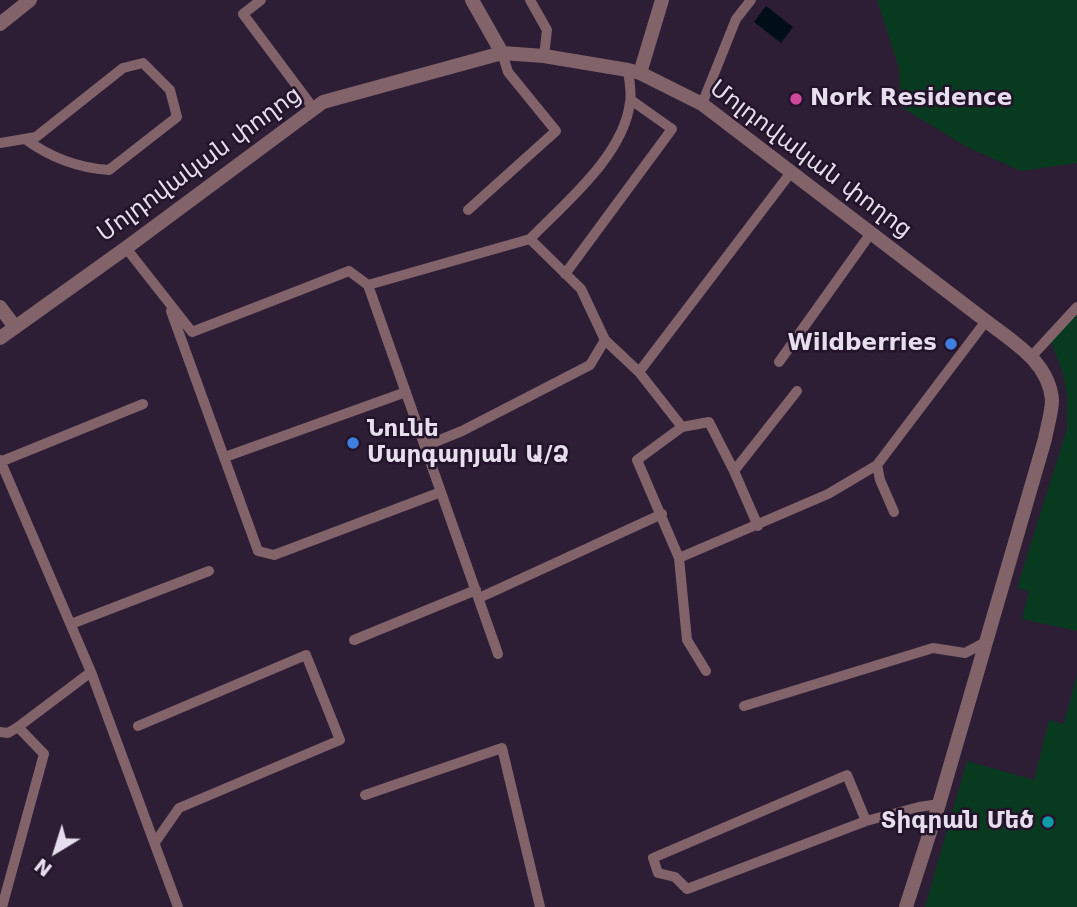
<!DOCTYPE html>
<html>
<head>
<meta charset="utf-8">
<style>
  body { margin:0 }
  #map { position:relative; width:1077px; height:907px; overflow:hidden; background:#2d1e36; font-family:"DejaVu Sans",sans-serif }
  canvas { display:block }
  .north { position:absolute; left:21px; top:816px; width:70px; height:70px; -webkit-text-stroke:5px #23142b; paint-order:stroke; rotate:218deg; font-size:19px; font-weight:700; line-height:28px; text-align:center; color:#e6dded }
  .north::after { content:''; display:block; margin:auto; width:24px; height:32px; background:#e6dded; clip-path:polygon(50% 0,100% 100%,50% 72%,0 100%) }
</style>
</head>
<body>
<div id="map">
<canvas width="1077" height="907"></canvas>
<div class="north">N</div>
</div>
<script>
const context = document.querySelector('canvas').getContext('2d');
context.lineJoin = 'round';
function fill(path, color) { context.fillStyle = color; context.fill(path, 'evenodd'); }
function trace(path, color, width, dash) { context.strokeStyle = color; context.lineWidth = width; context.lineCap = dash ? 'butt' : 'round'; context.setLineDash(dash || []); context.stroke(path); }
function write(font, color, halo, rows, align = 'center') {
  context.font = font + ' "DejaVu Sans","Noto Sans Armenian",sans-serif'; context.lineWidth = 5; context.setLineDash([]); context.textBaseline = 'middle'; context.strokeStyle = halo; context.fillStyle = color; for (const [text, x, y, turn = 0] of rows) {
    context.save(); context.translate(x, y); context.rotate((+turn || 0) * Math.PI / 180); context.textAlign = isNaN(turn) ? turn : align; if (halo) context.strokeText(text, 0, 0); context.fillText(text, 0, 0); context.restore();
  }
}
const green = new Path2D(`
  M877 0H1077V163L1021 171 967 147 901 107 899 68Z
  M1077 309V631L1022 619 1029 591 1017 588 1067 429V394L1063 373 1050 339Z
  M1077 674V907H925L967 761 1034 780 1049 720 1064 724Z`);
const water = new Path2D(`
  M766 6 793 27 781 43 754 22Z`);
const service = new Path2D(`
  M261 0 243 14 314 109
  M530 0 547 30 544 56
  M702 104 736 19 751 0
  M0 143 36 137 123 68 143 63 170 90 177 117 109 170C78 168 51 158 25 139
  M468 210 556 131 508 72 502 53
  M126 248 192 332 349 271 368 285 498 654
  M565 274 672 129 631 100
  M368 285 530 239
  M171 311 258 551 274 555 441 492
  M605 340 639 372 682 427 637 460 679 558 687 640 706 671
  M1031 357 1077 307
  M779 362 871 233
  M639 372 792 171
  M682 427 709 422 734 471 758 526
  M425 446 462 431 590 365 605 340 581 289 530 239C566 202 624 155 630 102 632 93 629 80 628 70
  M225 457 406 392
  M0 460 91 672 178 907
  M0 462 143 404
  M877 465 880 480 894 512
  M734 471 797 391
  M679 558 828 494 877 465 986 321
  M479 598 662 514
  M71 624 209 571
  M354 640 476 590
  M744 706 933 648 965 653 984 643
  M138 726 306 655 340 740 179 808 156 841
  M0 732 8 733 18 727 91 672
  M365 795 502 748 540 907
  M866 821 847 775 653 858 658 873 675 877 687 889 866 821 919 807 939 804
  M2 907 44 754 18 727`);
const minor = new Path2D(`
  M472 0 502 53
  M0 24 30 0
  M640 73 662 0
  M0 307 15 327`);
const tertiary = new Path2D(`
  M0 338 126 248 323 102 502 53 544 56 628 70 640 73 702 104 986 321C1013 342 1049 362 1052 400 1052 412 1047 427 1045 439L939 804 906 907`);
const markers = [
  [796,99,7,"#d1479c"],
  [951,344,7,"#3f7fe0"],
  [353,443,7,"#3f7fe0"],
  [1048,822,7,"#0f9aa8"]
];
const poiNames = [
  ["Nork Residence",810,99],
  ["Wildberries",937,344,"right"],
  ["Նունե",367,430],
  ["Մարգարյան Ա/Ձ",367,456],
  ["Տիգրան Մեծ",1034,822,"right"]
];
const streetNames = [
  ["Մոլդովական փողոց",810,160,37],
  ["Մոլդովական փողոց",200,165,-36]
];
fill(green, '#083a1f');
fill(water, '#000e17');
trace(service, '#816369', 10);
trace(minor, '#816369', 14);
trace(tertiary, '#816369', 14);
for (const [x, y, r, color] of markers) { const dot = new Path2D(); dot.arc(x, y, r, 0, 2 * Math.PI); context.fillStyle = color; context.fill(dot); trace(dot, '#23142b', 2.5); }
write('bold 23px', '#e6dded', '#23142b', poiNames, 'left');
write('23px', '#e6dded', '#23142b', streetNames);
</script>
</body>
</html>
